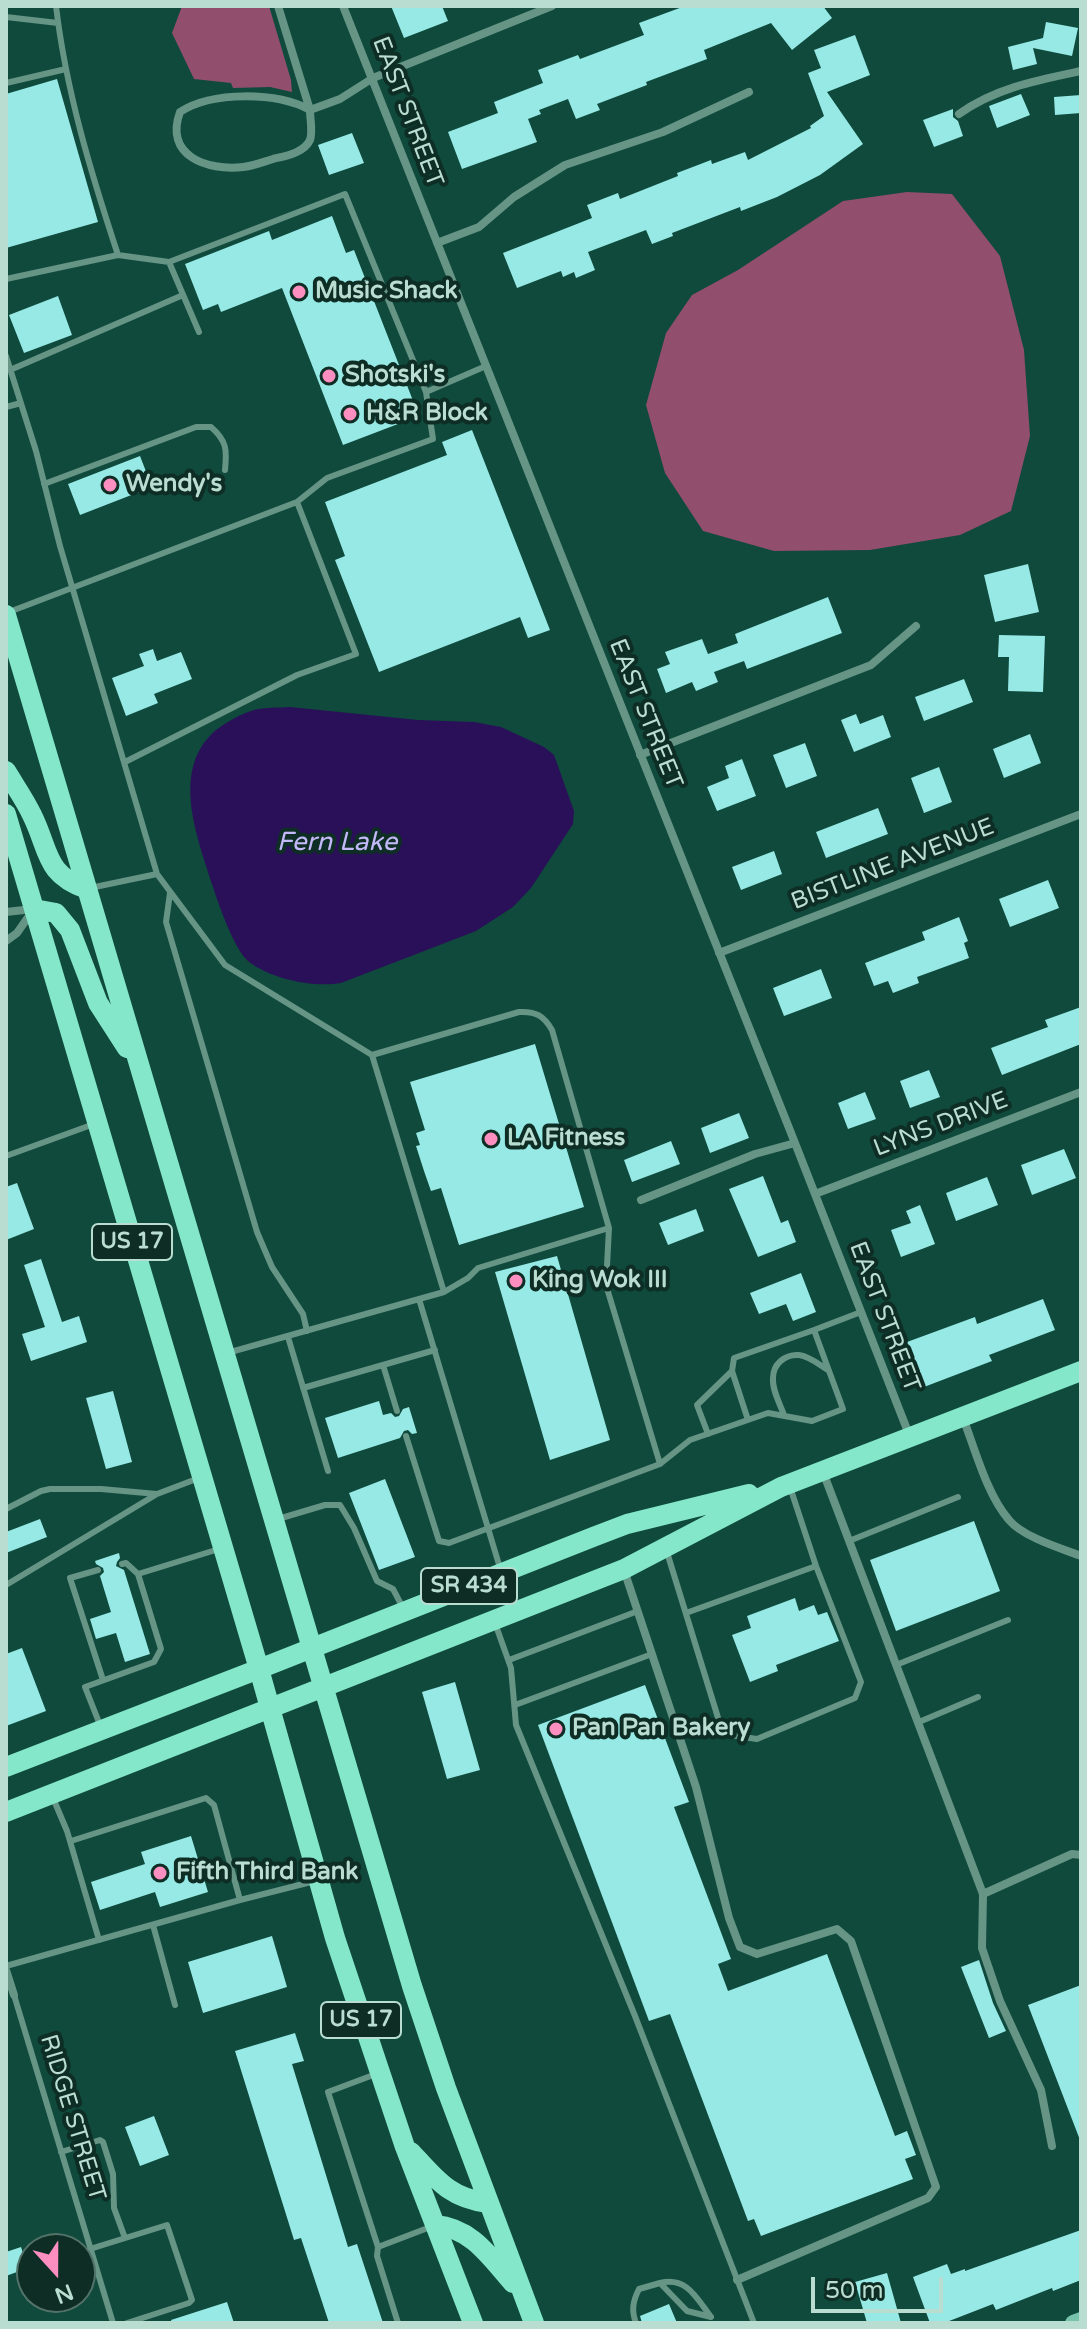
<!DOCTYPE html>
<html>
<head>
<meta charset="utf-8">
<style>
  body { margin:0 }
  #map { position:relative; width:1087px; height:2329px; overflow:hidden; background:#0f4a3c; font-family:"Varela Round",sans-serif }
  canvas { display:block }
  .frame { position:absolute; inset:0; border:8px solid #baddd1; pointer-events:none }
  .north { position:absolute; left:16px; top:2233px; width:80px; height:80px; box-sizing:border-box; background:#0e2d24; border:2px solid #537369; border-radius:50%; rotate:159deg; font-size:22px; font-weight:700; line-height:32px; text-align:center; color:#baddd1 }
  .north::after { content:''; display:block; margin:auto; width:28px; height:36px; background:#fd8ec0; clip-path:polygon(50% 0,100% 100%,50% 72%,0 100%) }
  .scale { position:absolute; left:811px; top:2277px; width:132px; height:36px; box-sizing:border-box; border:4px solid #baddd1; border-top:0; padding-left:10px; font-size:24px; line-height:28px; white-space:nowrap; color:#baddd1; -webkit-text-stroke:6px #0e2d24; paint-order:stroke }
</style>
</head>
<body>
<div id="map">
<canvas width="1087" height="2329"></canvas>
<div class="frame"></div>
<div class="north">N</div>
<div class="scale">50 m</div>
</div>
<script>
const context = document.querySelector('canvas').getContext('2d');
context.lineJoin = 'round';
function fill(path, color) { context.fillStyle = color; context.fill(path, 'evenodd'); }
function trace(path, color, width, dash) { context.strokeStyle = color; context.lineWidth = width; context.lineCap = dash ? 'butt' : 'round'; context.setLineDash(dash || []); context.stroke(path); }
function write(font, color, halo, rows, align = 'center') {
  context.font = font + ' "Varela Round",sans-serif'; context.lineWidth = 8; context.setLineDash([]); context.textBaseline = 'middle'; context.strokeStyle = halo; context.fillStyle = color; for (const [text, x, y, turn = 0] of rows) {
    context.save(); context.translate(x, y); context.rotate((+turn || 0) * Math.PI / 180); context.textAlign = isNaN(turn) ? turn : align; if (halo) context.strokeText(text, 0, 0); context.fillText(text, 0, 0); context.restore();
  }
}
const green = new Path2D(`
  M182 6H269L291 80 292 92 270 87 233 88 231 83 194 79 172 33Z
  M907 192 952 194 1000 256 1024 350 1030 436 1011 511 960 535 870 550 774 551 703 531 665 473 646 405 666 333 692 295 738 270 843 201Z`);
const water = new Path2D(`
  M290 707 418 720 474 722 501 727 544 747 554 755 574 811 573 824 531 888 513 907 476 931 341 983C314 988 270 979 248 961 234 949 218 903 212 884 197 836 170 769 216 730 227 722 240 714 254 710 265 707 278 708 290 707Z`);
const building = new Path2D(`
  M391 6H442L448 21 404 38Z
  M685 6H823L832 18 792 50 771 23 704 50 707 59 646 82 647 85 597 104 600 110 576 119 568 99 539 110 541 114 528 119 537 142 462 169 448 132 498 113 494 102 543 83 538 70 578 55 580 59 644 35 639 23Z
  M1046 22 1078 28 1072 56 1033 48 1037 64 1013 70 1008 47 1043 38Z
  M855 35 870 75 827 92 863 144 820 175 777 197 741 211 740 207 672 233 673 236 652 244 646 230 588 252 595 270 576 278 574 272 563 277 561 271 517 288 503 253 592 218 587 205 618 193 620 199 678 176 677 173 711 160 712 164 745 152 748 160 811 128 810 126 824 116 808 73 821 68 814 50Z
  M57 79 98 222 6 248V94Z
  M1021 94 1030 115 997 128 989 106Z
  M1081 95V113L1055 115 1054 97Z
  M953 109V117L958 121 963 136 934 147 923 120Z
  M352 133 364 163 329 175 318 145Z
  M332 216 346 253 354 250 419 416 343 445 282 288 221 312 218 304 203 310 185 264 269 231 272 240Z
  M58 296 72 335 24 353 9 315Z
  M472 430 550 630 528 638 520 617 379 672 335 560 345 556 325 502 447 455 442 442Z
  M140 456 152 487 80 515 68 484Z
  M1028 564 1039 612 995 622 984 575Z
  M828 597 842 633 747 669 744 661 714 672 718 682 696 691 692 682 666 693 657 669 670 664 665 652 702 639 708 654 738 643 735 634Z
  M999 635 1045 636 1043 692 1008 691 1009 657H998Z
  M153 649 157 661 181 652 192 679 154 694 158 703 126 716 112 678 144 666 139 654Z
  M964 679 973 702 924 721 915 697Z
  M856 714 860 724 883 715 891 737 854 752 841 720Z
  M1030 734 1041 763 1004 778 993 749Z
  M805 743 817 776 786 788 773 755Z
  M742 759 756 796 717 811 707 787 729 778 725 766Z
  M939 767 952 802 924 813 911 778Z
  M878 808 888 834 826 858 816 832Z
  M774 851 782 874 741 890 732 867Z
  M1048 880 1059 908 1010 927 999 899Z
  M959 917 968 941 964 943 969 958 917 977 919 983 893 993 888 981 874 986 865 963 925 940 922 932Z
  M821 969 832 998 784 1016 773 988Z
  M1081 1007V1044L1002 1075 991 1048 1048 1027 1045 1020Z
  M535 1044 584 1207 459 1245 441 1188 431 1191 424 1171 416 1146 420 1145 416 1133 425 1130 410 1082Z
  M929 1070 940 1097 910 1108 900 1081Z
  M865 1092 876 1119 848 1129 838 1103Z
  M739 1113 749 1138 710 1153 701 1128Z
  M671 1141 680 1164 632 1182 624 1160Z
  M1064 1149 1076 1178 1032 1195 1021 1165Z
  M763 1176 781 1223 788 1220 796 1242 758 1257 729 1189Z
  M987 1177 998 1205 956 1221 946 1193Z
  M17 1183 34 1229 6 1240V1187Z
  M920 1205 935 1244 901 1257 891 1230 911 1223 906 1211Z
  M696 1209 704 1231 668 1245 659 1223Z
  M557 1256 610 1440 550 1460 495 1272Z
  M41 1259 62 1322 79 1316 87 1342 31 1361 22 1334 45 1327 24 1265Z
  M801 1273 816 1312 793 1321 786 1304 759 1314 750 1293Z
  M1043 1299 1055 1330 989 1355 992 1361 924 1387 907 1342 975 1317 977 1324Z
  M113 1391 132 1462 106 1469 86 1398Z
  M379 1401 383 1415 391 1413 395 1417 399 1416 403 1409 409 1407 417 1433 412 1434 408 1430 404 1431 400 1438 338 1458 325 1418Z
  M385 1479 415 1557 379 1570 349 1493Z
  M40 1519 47 1537 6 1553V1532Z
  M974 1521 1000 1591 896 1631 870 1560Z
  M119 1553 120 1558 117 1562 116 1566 124 1570 150 1654 125 1662 116 1633 96 1639 90 1619 111 1612 100 1576 104 1572 103 1568 96 1564 95 1561Z
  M795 1598 799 1611 814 1605 818 1615 827 1612 839 1641 776 1665 778 1671 750 1682 732 1635 751 1628 747 1616Z
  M22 1648 46 1711 6 1726V1654Z
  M455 1682 480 1770 447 1779 422 1692Z
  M645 1685 689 1802 674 1807 731 1959 718 1964 728 1991 827 1954 895 2136 907 2131 916 2155 905 2159 913 2179 761 2236 754 2219 748 2221 670 2014 649 2021 538 1725Z
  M191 1836 208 1892 160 1907 155 1892 100 1910 91 1882 145 1864 141 1852Z
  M272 1936 287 1987 203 2013 188 1962Z
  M979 1960 993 2003 1006 2031 989 2038 961 1967Z
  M1081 1985V2140H1080L1028 2005Z
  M295 2033 304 2061 292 2064 348 2247 357 2244 383 2323H329L301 2238 294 2240 235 2051Z
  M154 2116 169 2155 140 2166 125 2127Z
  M1081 2230V2280L1053 2291 1052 2288 996 2310 993 2304 944 2323H930L913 2277 947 2264 951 2274 965 2269V2271Z
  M21 2247 28 2268 6 2276V2252Z
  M887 2273 901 2323H867L855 2282Z
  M227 2302 234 2323H172L171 2320Z
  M669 2304 677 2323H642L640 2316Z`);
const lane = new Path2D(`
  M56 6C66 91 91 173 118 255
  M6 17 58 23
  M6 83 66 69
  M169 262 345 194 426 392
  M6 279 118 255 169 262 199 332
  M6 356 36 451 60 546 157 874 90 888
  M10 370 183 295
  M6 407 21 403
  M44 484 196 427H211C227 441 227 450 225 470
  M9 612 297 502
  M125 762 297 675 356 654 297 502 327 478 433 439 426 392 486 366
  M157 874 225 965 372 1055 444 1292
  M170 893 166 922 257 1232 272 1267 303 1314 307 1331
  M372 1055 519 1012C536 1011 544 1016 552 1030L609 1228 606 1285 660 1464
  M6 1156 94 1124
  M419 1299 500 1568
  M814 1330 861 1312
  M288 1337 328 1471
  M227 1353 444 1292 468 1278 478 1268 609 1228
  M383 1365 397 1411
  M303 1388 435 1350
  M784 1415C780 1404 772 1390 773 1378 773 1364 785 1354 799 1355 809 1356 820 1365 828 1370
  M708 1434 697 1405 732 1371
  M406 1436 439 1541 449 1543 660 1464 690 1440 768 1413 812 1421 843 1409 814 1330 734 1358 732 1371 748 1420
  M6 1509 41 1491 50 1489H101L157 1494
  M278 1519 325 1505H340L354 1528 377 1581 393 1589 403 1608
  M849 1541 958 1497
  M666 1549 719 1721 729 1735 757 1739 855 1698 861 1682 816 1566 790 1487
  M122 1564 126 1563 138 1574
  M98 1570 70 1578 103 1680
  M6 1585 157 1494 199 1478
  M686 1613 816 1566
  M495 1623 511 1668 516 1725 635 2016 754 2323
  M509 1660 638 1611
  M896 1665 1008 1620
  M515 1705 652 1654
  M919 1722 978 1697
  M100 1725 85 1687 154 1662 161 1649 138 1574 219 1549
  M53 1798 67 1831 99 1940
  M240 1900 315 1881
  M153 1925 175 2005
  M6 1966 240 1900 214 1805 206 1798 71 1841
  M14 1995 113 2323
  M376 2074 328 2092 378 2247 433 2226
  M61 2152 100 2140 103 2142 113 2174 114 2208 125 2238
  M378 2247 377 2256 398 2323
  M90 2249 167 2225 192 2300 189 2303 127 2323
  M660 2283C687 2276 697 2299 711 2317
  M636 2323C631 2310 633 2301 639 2289L660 2283 687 2311 711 2317`);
const street = new Path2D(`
  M278 6 310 110
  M343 6 795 1143 910 1437
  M310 110C277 92 212 91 180 112 164 156 207 171 243 167 253 166 263 162 273 159 285 156 304 153 310 140 313 132 310 119 310 110L340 99 373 78 552 6
  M959 114C995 88 1038 80 1081 71
  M437 243 479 227 514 197 565 165 663 132 749 92
  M640 755 871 665 916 626
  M6 912 33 909
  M6 941 17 933 31 913
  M719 953 1081 814
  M815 1194 1081 1092
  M641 1200 755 1154 795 1143
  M963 1418C975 1449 987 1495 1009 1520 1023 1537 1060 1548 1081 1556
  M823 1472 983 1894 982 1948 1000 2001 1041 2090 1052 2146
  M624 1570 696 1787 729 1918 740 1947 757 1954 837 1929 851 1941 936 2187 928 2198 737 2280
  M983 1894 1072 1854 1081 1855
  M6 1970 14 1995`);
const secondary = new Path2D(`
  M1073 2323 1081 2320`);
const primary = new Path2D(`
  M6 615 412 1986 446 2088 534 2323
  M6 771C15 786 25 800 32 815 50 851 44 874 87 889
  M6 814 259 1669 335 1938 405 2147 473 2323
  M34 909 56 913 70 930 98 1003 127 1048
  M6 1767 259 1669 593 1537 627 1524 749 1494
  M6 1812 624 1569 781 1487 1081 1371
  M411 2152C436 2179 449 2198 488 2203
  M435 2225C472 2228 490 2257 513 2283`);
const markers = [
  [299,292,8,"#fd8ec0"],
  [329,376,8,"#fd8ec0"],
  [350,414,8,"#fd8ec0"],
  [110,485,8,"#fd8ec0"],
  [491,1139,8,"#fd8ec0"],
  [516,1281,8,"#fd8ec0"],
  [556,1729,8,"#fd8ec0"],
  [160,1873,8,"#fd8ec0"]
];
const shields = [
  [132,1242,80],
  [469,1586,96],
  [361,2020,80]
];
const shieldNames = [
  ["US 17",132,1242],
  ["SR 434",469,1586],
  ["US 17",361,2020]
];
const streetNames = [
  ["EAST STREET",407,112,69],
  ["EAST STREET",645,714,68],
  ["BISTLINE AVENUE",893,865,-21],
  ["LYNS DRIVE",941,1125,-21],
  ["EAST STREET",884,1317,69],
  ["RIDGE STREET",72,2118,73]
];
const poiNames = [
  ["Music Shack",315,292],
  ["Shotski's",345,376],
  ["H&R Block",366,414],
  ["Wendy's",126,485],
  ["LA Fitness",507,1139],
  ["King Wok III",532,1281],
  ["Pan Pan Bakery",572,1729],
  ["Fifth Third Bank",176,1873]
];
const waterNames = [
  ["Fern Lake",337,843]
];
fill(green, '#914e6d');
fill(water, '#2a1059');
fill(building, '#97e9e6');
trace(lane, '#669485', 6);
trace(street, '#669485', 8);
trace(secondary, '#78c3ac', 16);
trace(primary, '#85e7ca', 20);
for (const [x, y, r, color] of markers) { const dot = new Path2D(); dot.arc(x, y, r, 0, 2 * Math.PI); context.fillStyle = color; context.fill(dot); trace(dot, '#0e2d24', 3); }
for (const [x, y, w] of shields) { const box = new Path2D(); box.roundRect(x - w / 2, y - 18, w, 36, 6); context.fillStyle = '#0e2d24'; context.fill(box); trace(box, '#baddd1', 2); }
write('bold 22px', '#baddd1', null, shieldNames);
write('24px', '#baddd1', '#0e2d24', streetNames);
write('bold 24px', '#baddd1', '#0e2d24', poiNames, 'left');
write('italic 26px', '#c3b8f8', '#0e2d24', waterNames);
</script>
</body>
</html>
